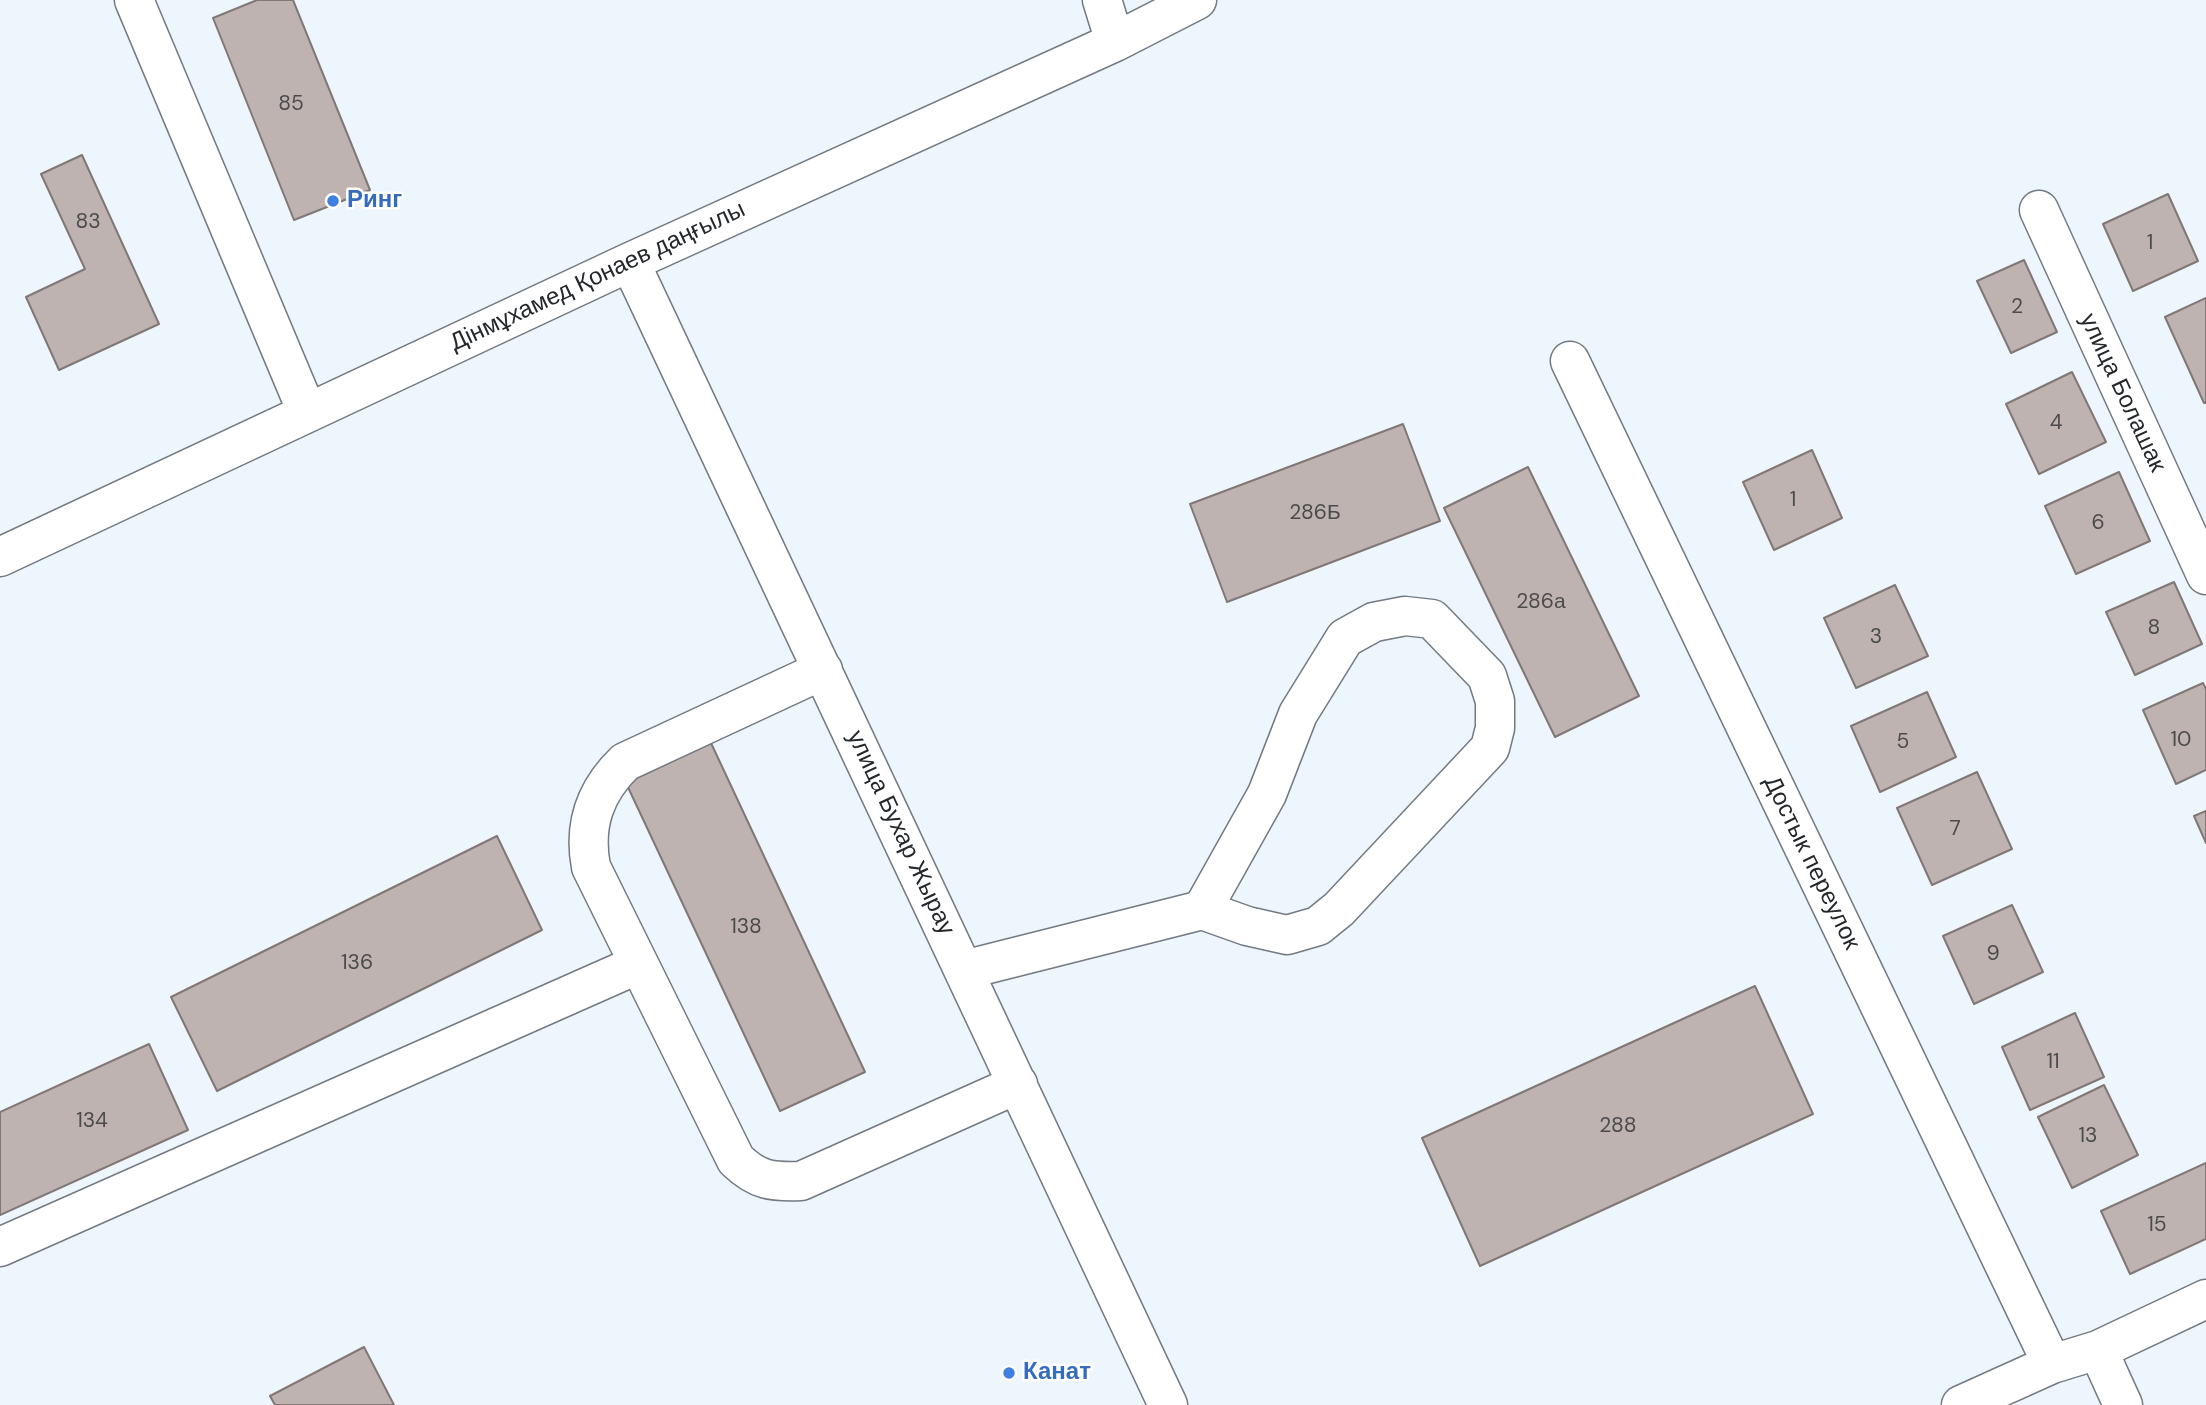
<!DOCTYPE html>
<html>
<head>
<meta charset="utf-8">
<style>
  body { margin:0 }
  canvas { display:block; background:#edf5fd }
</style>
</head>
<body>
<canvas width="2206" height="1405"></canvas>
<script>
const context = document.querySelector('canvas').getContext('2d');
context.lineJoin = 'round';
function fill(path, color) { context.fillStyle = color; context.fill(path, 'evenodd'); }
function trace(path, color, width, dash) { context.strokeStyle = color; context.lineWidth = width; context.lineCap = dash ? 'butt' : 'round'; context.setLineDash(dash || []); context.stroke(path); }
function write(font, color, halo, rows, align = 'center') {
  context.font = font + ' "DM Sans",sans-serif'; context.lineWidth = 5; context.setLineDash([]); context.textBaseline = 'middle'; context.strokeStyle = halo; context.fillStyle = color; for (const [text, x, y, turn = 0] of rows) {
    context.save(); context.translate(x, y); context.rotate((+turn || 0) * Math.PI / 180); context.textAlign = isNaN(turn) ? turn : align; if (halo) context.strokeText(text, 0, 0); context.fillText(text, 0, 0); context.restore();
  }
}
const building = new Path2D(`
  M257 0H293L370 190 294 220 213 18Z
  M82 155 159 324 59 370 26 297 85 269 41 174Z
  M2168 194 2198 261 2133 291 2103 224Z
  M2024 260 2057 332 2011 353 1977 281Z
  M2206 298V403H2204L2165 317Z
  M2072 372 2106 442 2039 474 2006 404Z
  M1403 424 1440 521 1227 602 1190 504Z
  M1812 450 1842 518 1774 550 1743 482Z
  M1528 467 1639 696 1555 737 1444 508Z
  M2119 472 2150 541 2076 574 2045 506Z
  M2174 582 2202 644 2135 675 2106 612Z
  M1895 585 1928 656 1856 688 1824 618Z
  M2203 683 2206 689V770L2176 784 2143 710Z
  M1927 692 1956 757 1880 792 1851 726Z
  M711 743 865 1072 780 1111 626 783Z
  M1977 772 2012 849 1932 885 1897 808Z
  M2206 811V843L2194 816Z
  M497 836 542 930 217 1091 171 997Z
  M2012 905 2043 972 1974 1004 1943 936Z
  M1755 986 1813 1114 1480 1266 1422 1138Z
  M2075 1013 2104 1077 2030 1110 2002 1047Z
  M149 1044 188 1130 0 1215V1112Z
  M2104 1085 2138 1155 2072 1188 2038 1117Z
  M2206 1163V1239L2130 1274 2101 1211Z
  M364 1347 394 1405H275L270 1396Z`);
const minor = new Path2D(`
  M134 0 307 412
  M1102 0 1115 42
  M2039 210 2206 575
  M630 262 1168 1405
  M1570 361 2052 1364
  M0 557 630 262 1115 42 1197 0
  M823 670 625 762C595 791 583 825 591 867L736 1160C758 1181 772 1182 801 1181L1018 1084
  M964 970 1202 910 1247 926 1287 935 1318 926 1339 909 1490 748 1495 728V701L1487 676 1432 619 1405 616 1374 622 1345 638 1298 714 1267 794 1202 910
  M0 1247 639 964
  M2098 1350 2123 1405
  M1961 1405 2052 1364 2098 1350 2206 1299`);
const markers = [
  [333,201,7,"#3f7fe0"],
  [1009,1373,7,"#3f7fe0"]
];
const numberNames = [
  ["85",291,104],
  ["83",88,222],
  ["1",2150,243],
  ["2",2017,307],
  ["4",2056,423],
  ["1",1793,500],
  ["286Б",1315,513],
  ["6",2098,523],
  ["286а",1541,602],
  ["8",2154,628],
  ["3",1876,637],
  ["10",2181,740],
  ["5",1903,742],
  ["7",1955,829],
  ["138",746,927],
  ["9",1993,954],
  ["136",357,963],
  ["11",2053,1062],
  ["134",92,1121],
  ["288",1618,1126],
  ["13",2088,1136],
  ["15",2157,1225]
];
const shopNames = [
  ["Ринг",347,201],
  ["Канат",1023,1373]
];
const streetNames = [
  ["Дінмұхамед Қонаев даңғылы",598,277,-25],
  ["улица Болашак",2122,393,65],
  ["улица Бухар Жырау",900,833,65],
  ["Достык переулок",1811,863,64]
];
fill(building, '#beb3b1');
trace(building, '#817774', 2);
trace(minor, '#737a81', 41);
trace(minor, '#fff', 38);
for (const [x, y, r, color] of markers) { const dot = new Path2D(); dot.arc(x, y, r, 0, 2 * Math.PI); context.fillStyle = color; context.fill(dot); trace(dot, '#fff', 2.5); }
write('21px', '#4b4b4c', null, numberNames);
write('bold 24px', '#366cbe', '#fff', shopNames, 'left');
write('24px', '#25282b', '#fff', streetNames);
</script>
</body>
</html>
